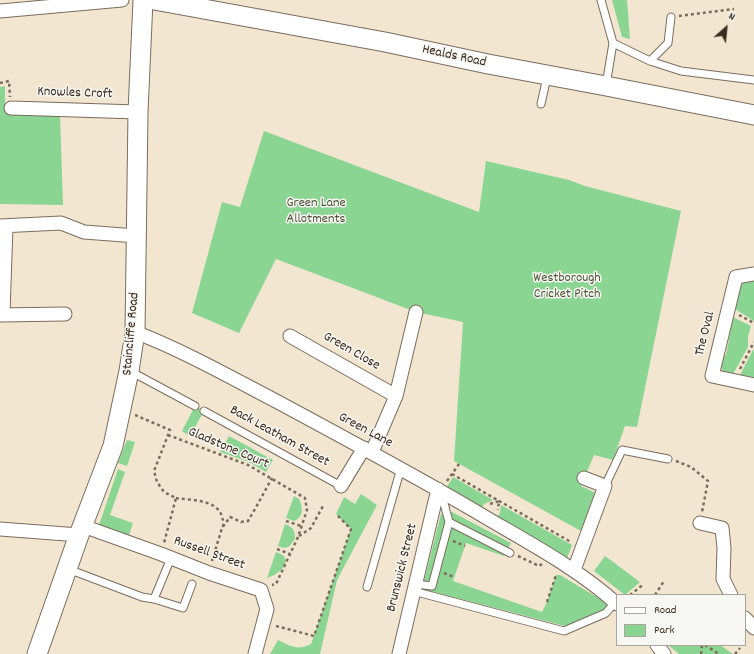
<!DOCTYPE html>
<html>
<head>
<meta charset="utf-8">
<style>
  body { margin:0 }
  #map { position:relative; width:754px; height:654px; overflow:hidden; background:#f2e6d1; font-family:Dekko,sans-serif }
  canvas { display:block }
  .legend { position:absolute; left:616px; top:594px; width:130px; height:52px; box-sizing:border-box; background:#f6f6f2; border:1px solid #aba49d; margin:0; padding:5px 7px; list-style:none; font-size:12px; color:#3b2a1e }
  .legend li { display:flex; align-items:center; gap:8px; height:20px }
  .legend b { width:20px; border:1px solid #aba49d }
  .north { position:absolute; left:706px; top:8px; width:40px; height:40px; -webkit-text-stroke:3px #f6f6f2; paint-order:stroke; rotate:27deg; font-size:11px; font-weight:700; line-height:16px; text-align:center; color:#3b2a1e }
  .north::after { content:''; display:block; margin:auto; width:14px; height:18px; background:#3b2a1e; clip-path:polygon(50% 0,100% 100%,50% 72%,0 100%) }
</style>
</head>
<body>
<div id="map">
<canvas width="754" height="654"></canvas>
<ul class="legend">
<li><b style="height:5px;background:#fff"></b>Road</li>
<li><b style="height:11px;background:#8ad592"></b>Park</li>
</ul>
<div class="north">N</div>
</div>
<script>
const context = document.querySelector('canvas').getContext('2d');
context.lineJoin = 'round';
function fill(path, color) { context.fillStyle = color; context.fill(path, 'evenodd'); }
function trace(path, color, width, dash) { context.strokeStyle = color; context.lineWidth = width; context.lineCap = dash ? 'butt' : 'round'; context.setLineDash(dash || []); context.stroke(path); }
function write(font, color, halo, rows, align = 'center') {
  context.font = font + ' Dekko,sans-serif'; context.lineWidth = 3; context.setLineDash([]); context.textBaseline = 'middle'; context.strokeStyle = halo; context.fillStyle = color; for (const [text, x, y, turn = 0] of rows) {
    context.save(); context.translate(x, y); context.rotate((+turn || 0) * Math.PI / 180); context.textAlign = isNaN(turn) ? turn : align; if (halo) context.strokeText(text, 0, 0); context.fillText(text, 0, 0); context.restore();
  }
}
const green = new Path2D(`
  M612 0H627L630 39 622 37Z
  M5 86V113L60 115 63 205 0 204V87Z
  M264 131 479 212 486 161 569 180 585 186 681 211 637 427 625 426 613 460 594 455 581 486 596 493 581 531 454 461 463 322 416 312 276 259 239 333 192 313 222 202 240 207Z
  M749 280 754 281V321L735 309 739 286Z
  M733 317 751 326 748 336V347L732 376 725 374 721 368 723 356 726 355Z
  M753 350H754V382L739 377Z
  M195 406 204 411 190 436 182 431Z
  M229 436 273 460 266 472 249 462 220 452Z
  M127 440 135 442 127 466 118 463Z
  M118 469 125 472 110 515 133 523 128 538 98 528Z
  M453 477 493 500 484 504 480 511 445 490Z
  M361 494 377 505 337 580 320 654H270L278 640C290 646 298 651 311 644L351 529 336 514 344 497 355 504Z
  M294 496 299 499C303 507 304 517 294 521L286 518Z
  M501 505 572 545 566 561 495 519 500 513Z
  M452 512 511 543 504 556 466 543 453 581 542 612 547 602 556 575H560L610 605 603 611 565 626 422 589 441 514H447Z
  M285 524C292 527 295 529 295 538 290 547 288 550 278 546Z
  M276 552C296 558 281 574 267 578Z
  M605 556 640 582 625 595 594 571Z
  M668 645H720L733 654H679Z`);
const path = new Path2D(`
  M679 16 734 9
  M0 83 9 81 10 97
  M739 315 754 323
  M740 369 754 342
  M135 415 170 430 154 471 157 482 164 492 176 498 164 543
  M168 435 248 465 305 498 307 510 298 537 276 584 272 585
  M676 461 691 467 708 481 702 512
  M452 474 571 542
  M447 481 459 464
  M176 498C196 501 225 499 223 527
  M490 504 499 501 498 510
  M286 521 301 526
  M299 536 311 528 323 506
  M453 541 465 546
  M277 549 290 554
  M518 556 539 566 542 564
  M212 561 222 528 230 517 241 522 248 521 255 509 272 478
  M444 573 454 577
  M630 595 644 584
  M655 595 664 581
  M547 602 556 575H557
  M276 626 314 636 351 529 336 514
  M705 645 719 654
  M701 654 702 645
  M735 654 740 648`);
const lane = new Path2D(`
  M601 0 613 43 606 85
  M613 43 650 61 681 71 754 80
  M650 61 668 43 671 17
  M541 104 547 77
  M130 371 195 406
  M204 411 341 486
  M605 486 622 450 668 459
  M441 492 449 522 510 553
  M171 558 154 599 183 608 192 584
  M68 569 142 597 154 599
  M415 584 432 586 449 522
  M367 587 401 468
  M413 591 564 631 606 613 615 602`);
const street = new Path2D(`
  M0 11 122 0
  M11 108 138 112
  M0 226 61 223 84 232 137 236
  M754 274 736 277 712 376 754 385
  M3 314 6 226
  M0 315 65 314
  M135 332C184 351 230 377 276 401 343 437 410 473 475 511 523 540 575 566 617 604
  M290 336 396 396
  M372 452 396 396 416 312
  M341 486 364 448
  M700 523 722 528 724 548 723 579 731 595
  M83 526 161 554 209 573 261 590 267 609 255 654
  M0 529 79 535
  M574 570 605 486 584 478
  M745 618 754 628
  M657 645 664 654
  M399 654 438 489`);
const secondary = new Path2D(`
  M154 0 385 42 488 64 606 86 754 115
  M37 654 79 535 113 446 129 371 135 332 138 112 143 0`);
const streetNames = [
  ["Healds Road",454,57,12],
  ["Knowles Croft",75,94,2],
  ["Staincliffe Road",132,334,-85],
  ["The Oval",706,334,-76],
  ["Green Close",351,352,30],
  ["Green Lane",365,431,28],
  ["Back Leatham Street",279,437,29],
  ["Gladstone Court",228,449,23],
  ["Russell Street",209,554,20],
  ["Brunswick Street",403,568,-76]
];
const parkNames = [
  ["Green Lane",316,204],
  ["Allotments",316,220],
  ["Westborough",567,279],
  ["Cricket Pitch",567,295]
];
fill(green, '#8ad592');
trace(lane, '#7b6c5d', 9);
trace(street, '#7b6c5d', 15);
trace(secondary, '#7b6c5d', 21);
trace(path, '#7b6c5d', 2.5, [3, 3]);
trace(lane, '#fff', 7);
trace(street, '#fff', 13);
trace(secondary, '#fff', 19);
write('14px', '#3b2a1e', '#f6f6f2', streetNames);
write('14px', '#4f553b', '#f6f6f2', parkNames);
</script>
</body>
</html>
